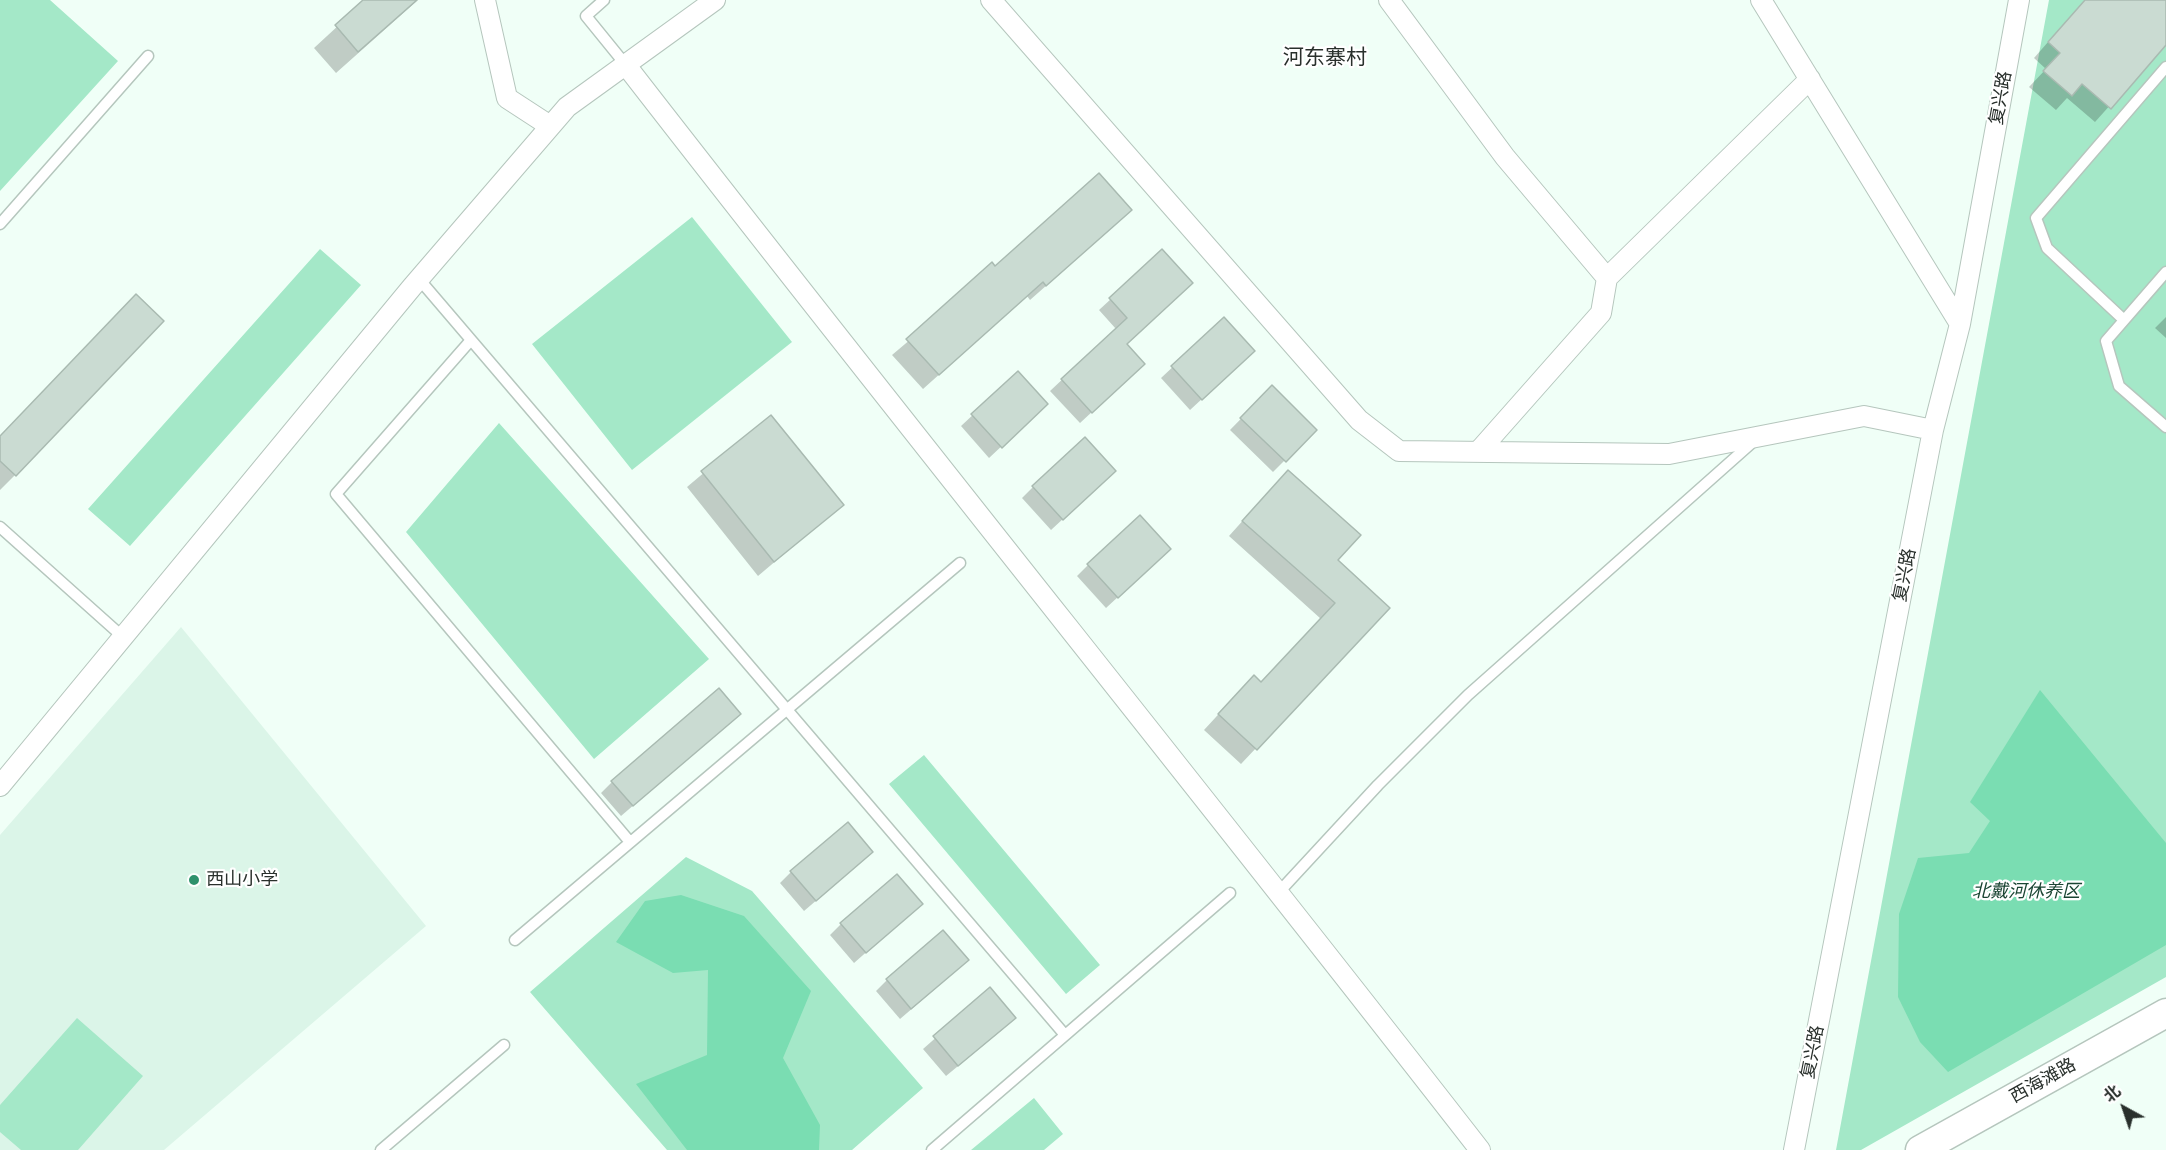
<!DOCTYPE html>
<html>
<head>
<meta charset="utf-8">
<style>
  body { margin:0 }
  #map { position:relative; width:2166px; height:1150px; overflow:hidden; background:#f0fff7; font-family:"Roboto Serif","Noto Sans SC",serif }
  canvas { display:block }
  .north { position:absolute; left:2094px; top:1078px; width:60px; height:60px; -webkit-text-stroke:4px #fff; paint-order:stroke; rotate:320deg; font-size:16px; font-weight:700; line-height:24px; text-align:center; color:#29302c }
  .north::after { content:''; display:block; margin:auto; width:21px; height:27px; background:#29302c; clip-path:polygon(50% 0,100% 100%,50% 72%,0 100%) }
</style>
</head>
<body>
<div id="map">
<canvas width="2166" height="1150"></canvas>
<div class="north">北</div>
</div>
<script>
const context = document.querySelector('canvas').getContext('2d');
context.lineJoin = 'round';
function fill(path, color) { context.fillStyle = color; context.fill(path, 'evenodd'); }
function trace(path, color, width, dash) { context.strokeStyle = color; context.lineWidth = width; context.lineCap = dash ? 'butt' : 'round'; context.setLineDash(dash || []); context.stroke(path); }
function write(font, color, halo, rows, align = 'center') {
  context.font = font + ' "Roboto Serif","Noto Sans SC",serif'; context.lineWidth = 4.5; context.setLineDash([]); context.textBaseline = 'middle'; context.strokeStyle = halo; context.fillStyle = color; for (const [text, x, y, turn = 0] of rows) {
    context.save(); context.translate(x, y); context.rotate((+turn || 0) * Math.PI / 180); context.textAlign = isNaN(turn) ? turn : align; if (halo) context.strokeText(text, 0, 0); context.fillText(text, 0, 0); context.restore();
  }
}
const built = new Path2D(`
  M181 627 426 926 164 1150H0V835Z`);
const green = new Path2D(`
  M0 0H50L118 61 0 191Z
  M2049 0H2166V977L1861 1150H1836Z
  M692 217 792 342 632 470 532 344Z
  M320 249 361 285 130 546 88 509Z
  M499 423 709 659 594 759 406 532Z
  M924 755 1100 965 1066 994 889 784Z
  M686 857 752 891 923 1088 852 1150H667L530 992Z
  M77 1018 143 1076 78 1150H21L0 1132V1105Z
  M1034 1098 1063 1134 1044 1150H971Z`);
const water = new Path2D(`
  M2040 690 2166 843V945L1948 1072 1920 1042 1898 997 1899 914 1918 858 1969 853 1990 821 1970 802Z
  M681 895 744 916 811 991 783 1058 820 1125 819 1150H687L636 1084 707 1055 708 970 673 973 616 942 645 901Z`);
const shadow = new Path2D(`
  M366 0H418L336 73 314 48Z
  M2085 0 2166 1V43L2095 122 2067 98 2056 110 2029 87 2046 69 2034 58Z
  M1115 225 1030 300 1027 296 923 389 892 355 995 268Z
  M1162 252 1125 345 1132 375 1080 423 1050 391 1116 329 1099 310Z
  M2166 317V338L2155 328Z
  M1224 319 1242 362 1190 410 1161 378Z
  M162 321 15 475 0 490V438Z
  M1018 373 1035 415 989 458 961 426Z
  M1272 387 1315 430 1273 472 1230 430Z
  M770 417 842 505 758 576 687 487Z
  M1103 482 1051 530 1022 498 1033 487Z
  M1273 487 1336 560 1388 608 1241 764 1204 730 1239 692 1261 683 1321 619 1229 536Z
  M1158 560 1106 608 1077 576 1088 565Z
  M727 725 621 816 601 793 612 782Z
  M860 863 804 911 780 883 791 872Z
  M921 904 854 963 830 935 841 924Z
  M956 971 900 1019 876 991 887 980Z
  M990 990 1003 1029 946 1076 923 1049Z`);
const building = new Path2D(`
  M363 0H417L358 52 335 25Z
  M2085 0H2166V45L2111 109 2082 84 2072 96 2043 71 2060 53 2048 42Z
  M1099 173 1132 210 1046 286 1043 282 939 375 906 339 992 262 995 266Z
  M1162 249 1193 283 1127 344 1145 364 1092 413 1061 379 1127 318 1109 298Z
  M136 294 164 321 16 476 0 461V436Z
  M1224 317 1255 351 1202 400 1171 366Z
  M1018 371 1048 404 1002 448 971 414Z
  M1272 385 1317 430 1286 462 1240 418Z
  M771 415 844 505 774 562 701 471Z
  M1085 437 1116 471 1063 520 1032 486Z
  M1288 470 1361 535 1338 560 1390 608 1257 750 1218 714 1254 675 1261 682 1335 603 1242 521Z
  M1140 515 1171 549 1118 598 1087 564Z
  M719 688 741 714 633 806 611 781Z
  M848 822 873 852 816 901 790 871Z
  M897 874 923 904 866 953 840 923Z
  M943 930 969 960 911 1009 886 979Z
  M990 987 1016 1018 958 1066 933 1036Z`);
const lane = new Path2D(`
  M604 0 586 16 625 64
  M0 224 148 56
  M2166 272 2106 341 2119 386 2166 427
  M419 279 1065 1035
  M2124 320 2047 248 2036 218 2166 67
  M471 340 336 494 630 842
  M0 527 123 637
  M1279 892 1378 785 1468 695 1755 440
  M515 940 960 563
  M381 1150 504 1045
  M932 1150 1230 893`);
const street = new Path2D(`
  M485 0 507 98 550 126
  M991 0 1359 420 1399 451 1669 454 1864 416 1933 430
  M1389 0 1505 157 1607 278
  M1761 0 1960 324
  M625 64C907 428 1197 786 1480 1150
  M1478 452 1601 313 1607 278 1810 79
  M0 786 412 287 567 107 715 0
  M1794 1150 1933 430 1960 324 2019 0`);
const secondary = new Path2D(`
  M1920 1150 2166 1013`);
const markers = [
  [194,880,6,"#2f916c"]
];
const streetNames = [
  ["复兴路",2001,98,-80],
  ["复兴路",1905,575,-79],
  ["复兴路",1813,1052,-79],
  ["西海滩路",2043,1081,-29]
];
const poiNames = [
  ["西山小学",206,880]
];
const parkNames = [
  ["北戴河休养区",2026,892]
];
const quarterNames = [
  ["河东寨村",1325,58]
];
fill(built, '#dbf5e8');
fill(green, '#a4e8c8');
fill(water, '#7addb2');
fill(shadow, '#0003');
fill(building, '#cadbd2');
trace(building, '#a9bab1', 1.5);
trace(lane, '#b5c6bd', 13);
trace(street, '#b5c6bd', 22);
trace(secondary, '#b5c6bd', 31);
trace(lane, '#fff', 10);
trace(street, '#fff', 20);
trace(secondary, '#fff', 28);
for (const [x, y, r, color] of markers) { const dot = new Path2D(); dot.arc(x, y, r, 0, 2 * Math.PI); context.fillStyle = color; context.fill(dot); trace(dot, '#fff', 2); }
write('18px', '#29302c', '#fff', streetNames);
write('18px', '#29302c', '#fff', poiNames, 'left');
write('italic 18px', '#1a4533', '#fff', parkNames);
write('21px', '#29302c', '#fff', quarterNames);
</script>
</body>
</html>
